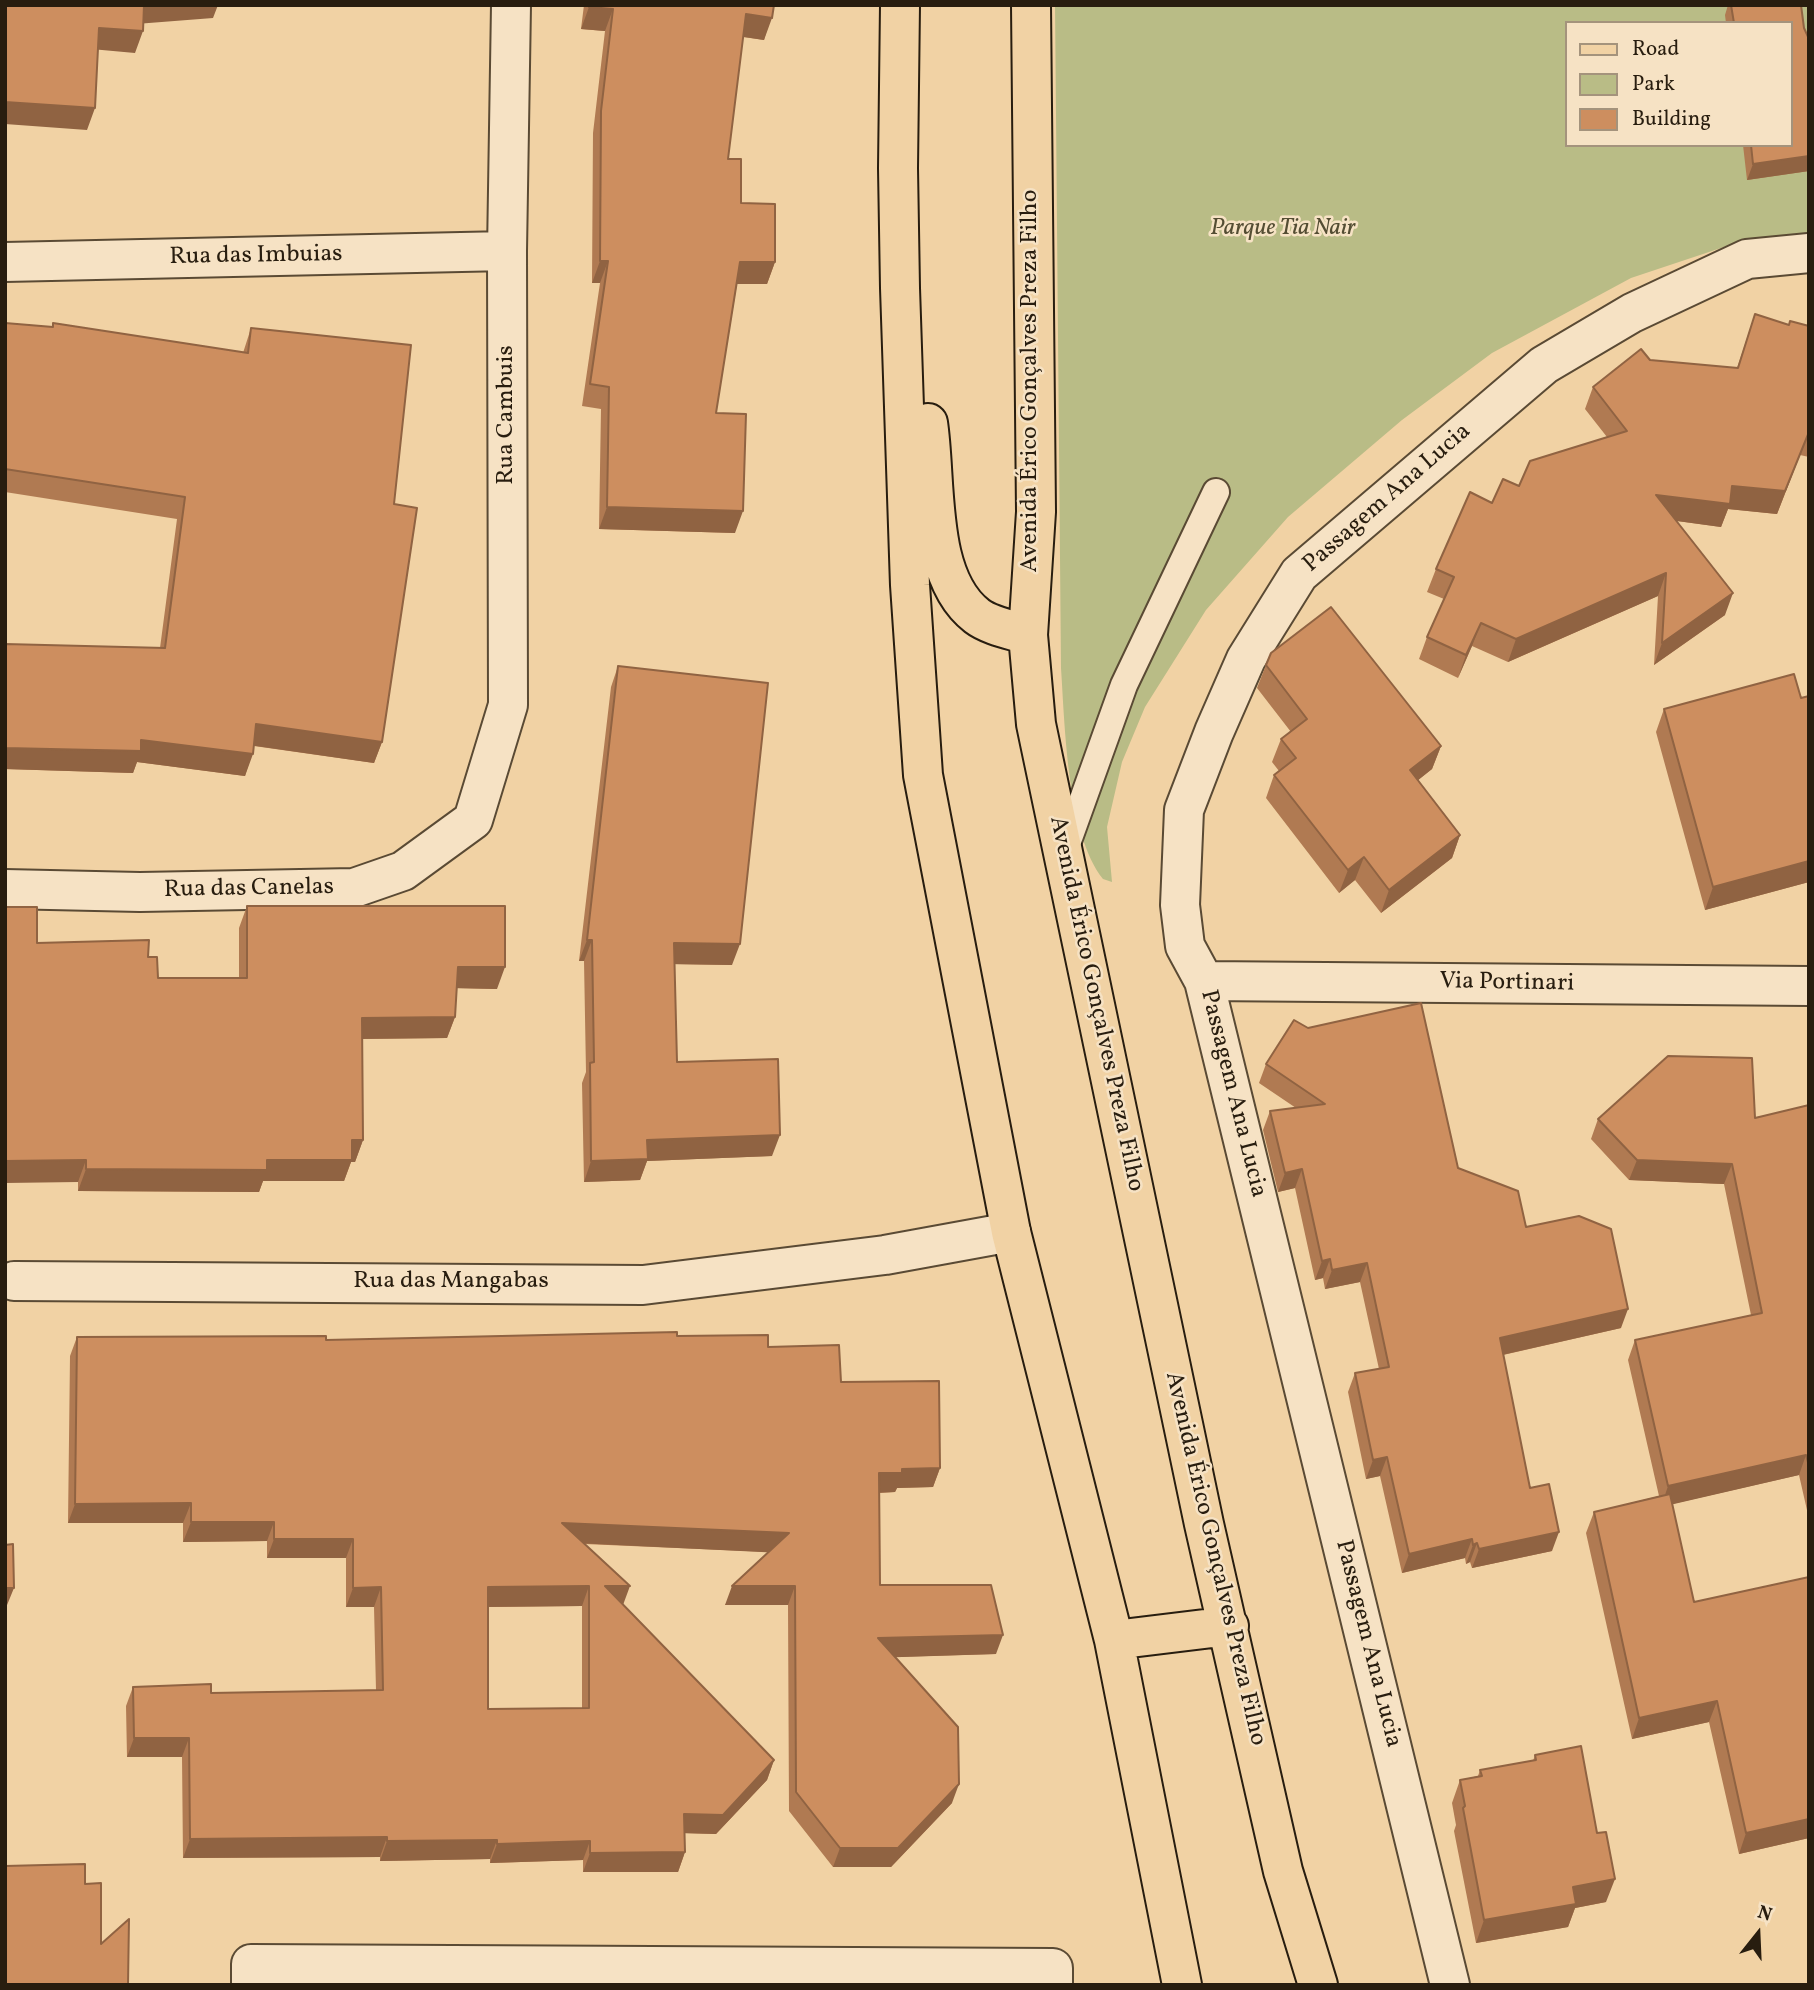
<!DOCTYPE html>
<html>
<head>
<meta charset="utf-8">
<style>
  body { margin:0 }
  #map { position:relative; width:1814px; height:1990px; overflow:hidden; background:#f1d2a4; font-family:Vollkorn,serif }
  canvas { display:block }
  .frame { position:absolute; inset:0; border:7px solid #281d0f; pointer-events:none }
  .legend { position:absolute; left:1565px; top:21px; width:228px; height:126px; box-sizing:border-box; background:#f6e2c4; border:2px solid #a4937c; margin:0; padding:9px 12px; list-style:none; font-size:21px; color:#281d0f }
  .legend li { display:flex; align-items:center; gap:14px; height:35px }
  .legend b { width:35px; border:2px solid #a4937c }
  .north { position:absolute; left:1723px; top:1899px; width:70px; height:70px; -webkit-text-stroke:5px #f6e2c4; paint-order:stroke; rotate:18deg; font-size:19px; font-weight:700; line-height:28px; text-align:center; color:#281d0f }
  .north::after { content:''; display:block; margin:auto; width:24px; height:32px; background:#281d0f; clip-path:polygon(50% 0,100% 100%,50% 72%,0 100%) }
</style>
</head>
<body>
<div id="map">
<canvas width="1814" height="1990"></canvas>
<div class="frame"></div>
<ul class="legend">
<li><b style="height:9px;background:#f1d2a4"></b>Road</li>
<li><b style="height:19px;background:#b9bc86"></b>Park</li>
<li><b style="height:19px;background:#cd8e5f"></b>Building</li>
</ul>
<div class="north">N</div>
</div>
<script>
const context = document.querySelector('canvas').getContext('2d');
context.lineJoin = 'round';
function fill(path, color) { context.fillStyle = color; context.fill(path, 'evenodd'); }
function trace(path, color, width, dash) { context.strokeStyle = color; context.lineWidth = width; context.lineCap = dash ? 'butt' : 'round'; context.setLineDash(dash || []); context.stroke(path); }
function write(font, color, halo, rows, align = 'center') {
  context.font = font + ' Vollkorn,serif'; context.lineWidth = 5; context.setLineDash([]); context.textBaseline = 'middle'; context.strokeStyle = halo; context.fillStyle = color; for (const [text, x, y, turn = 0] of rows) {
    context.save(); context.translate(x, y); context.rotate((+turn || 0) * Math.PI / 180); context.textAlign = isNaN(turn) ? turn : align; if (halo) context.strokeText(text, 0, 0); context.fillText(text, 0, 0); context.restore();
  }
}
const green = new Path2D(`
  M1055 5H1809V235L1727 246 1631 278 1492 353 1402 420 1288 517 1206 610 1145 707 1122 762 1107 827 1112 882 1103 879C1067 833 1065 727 1061 668ZM1567 23H1791V145H1567Z`);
const service = new Path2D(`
  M1064 852 1124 685 1216 492`);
const minor = new Path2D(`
  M5 262 507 251
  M5 889 140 892 354 888 403 871 473 820 508 705 507 251 511 5
  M1204 981 1809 986
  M14 1281 643 1285 885 1255 1011 1232
  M251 1985V1964L1053 1968V1985
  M1450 1985 1204 981 1185 946 1180 905 1184 810 1214 732 1246 659 1299 574 1544 365 1632 313 1747 259 1809 253`);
const primary = new Path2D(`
  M900 5 898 168 900 288 910 585 923 775 1011 1232 1114 1640 1182 1985
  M1031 5 1036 512 1028 635 1036 724 1204 1524 1283 1871 1318 1985
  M928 423C937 481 926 577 977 616 990 626 1013 630 1028 635
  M1114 1640 1229 1626`);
const wall = new Path2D(`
  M584 5H774L764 40 743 37 728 159 741 203 775 262 767 284H737L716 413 735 533 599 529 601 409 582 406 600 283H592L593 133 605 31 581 29Z
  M1728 5H1801L1804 28 1809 39V171L1747 180 1743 145H1791V23H1726L1725 15Z
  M1755 314 1789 325 1809 326V457L1800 455 1777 514 1728 509 1721 527 1677 521 1725 615 1654 665 1658 596 1508 662 1472 646 1458 678 1419 659 1427 637 1444 599 1427 592 1436 569 1492 503 1519 486 1607 437 1585 409 1593 387 1650 360 1737 368Z
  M5 323 52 327 53 323 243 353 251 328 394 504 382 742 374 763 254 746 245 776 137 762 133 773 5 769V644L160 648 177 519 5 492Z
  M1266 665 1441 746 1432 769 1418 780 1460 835 1452 858 1381 913 1355 880 1339 893 1266 798 1274 775 1279 771 1272 762 1281 739 1291 732 1257 688Z
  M618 666 732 965 674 964 677 1062 772 1156 647 1161 640 1180 584 1182 582 1083 586 1072 584 961H579L611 687Z
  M1809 696V882L1705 910 1656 732 1664 709 1801 698Z
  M247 906 497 989 456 988 455 1017 447 1038 362 1039 363 1140 355 1162H351L344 1181H263L259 1192 78 1191V1182L37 943 148 957 158 978H239V928Z
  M1266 1064 1458 1168 1526 1227 1621 1328 1503 1355 1530 1488 1552 1551 1472 1568 1470 1562 1466 1564 1465 1558 1402 1573 1380 1476 1366 1479 1348 1392 1355 1373 1379 1369 1360 1282 1325 1289 1323 1278 1315 1280 1295 1188 1278 1192 1263 1130 1270 1111 1296 1108 1259 1083Z
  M1809 1105V1519L1799 1475 1672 1504 1694 1602 1809 1577V1838L1739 1854 1709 1722 1632 1739 1586 1533 1594 1512 1659 1496 1628 1360 1635 1340 1751 1315 1724 1184 1629 1180 1591 1139 1598 1119 1755 1118Z
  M677 1336 768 1347 841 1382 940 1468 933 1487 897 1488 895 1492 879 1493 880 1585 996 1654 895 1657 952 1803 891 1867H833L789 1811 788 1605H725L769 1552 585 1544 623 1605 774 1760 767 1780 716 1834 685 1833V1852L678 1872H583V1860L490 1863V1859L380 1861V1857L183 1858 182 1757H127L126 1706 133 1687 211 1693 376 1690 374 1607H346V1558H267V1541L183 1542V1523H68L70 1356 77 1337 326 1340ZM582 1606V1708L488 1709V1607Z
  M1535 1755 1606 1902 1575 1908 1568 1927 1476 1943 1454 1831 1456 1825 1452 1803 1460 1780 1478 1776 1480 1770 1533 1761Z`);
const shadedWall = new Path2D(`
  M143 5H218L213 18 136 24Z
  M589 7 613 9 605 31 581 29Z
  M746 14 772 18 764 40 738 36Z
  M99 28 143 31 135 53 91 49Z
  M5 102 95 108 87 130 5 124Z
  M1809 156V171L1747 180 1753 164Z
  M600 261H608L600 283H592Z
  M740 262H775L767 284H732Z
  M1809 432 1777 514 1728 509 1721 527 1648 517 1656 495 1732 486Z
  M607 507 743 511 735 533 599 529Z
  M1666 573 1658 596 1508 662 1516 639Z
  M1733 593 1725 615 1654 665 1662 643Z
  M1481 623 1472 646 1458 678 1466 655Z
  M256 724 382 742 374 763 249 745Z
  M141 740 253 754 245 776 137 762 133 773 5 769V748Z
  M1441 746 1432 769 1402 793 1410 770Z
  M1460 835 1452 858 1381 913 1389 890Z
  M1364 857 1355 880 1339 893 1348 870Z
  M1809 861V882L1705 910 1713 887Z
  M587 940H592L584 961H579Z
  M674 943 740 944 732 965 666 964Z
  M458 967H505L497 989 450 988Z
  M455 1017 447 1038 354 1039 362 1018Z
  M780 1135 772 1156 647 1161 640 1180 584 1182 591 1161 647 1140Z
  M352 1140H363L355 1162H351L344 1181H263L259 1192 78 1191 86 1169 267 1160Z
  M86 1160 78 1182 5 1183V1161Z
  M1637 1160 1732 1164 1724 1184 1629 1180Z
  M1302 1169 1295 1188 1278 1192 1285 1173Z
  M1330 1259 1323 1278 1315 1280 1322 1261Z
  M1367 1263 1360 1282 1325 1289 1332 1270Z
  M1628 1309 1621 1328 1493 1357 1500 1338Z
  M1806 1455 1799 1475 1661 1507 1668 1486Z
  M1387 1457 1380 1476 1366 1479 1373 1460Z
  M940 1468 933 1487 897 1488 895 1492 872 1493 879 1473 902 1469Z
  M191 1503 183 1523H68L75 1504Z
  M191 1522H274L267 1541 183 1542Z
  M562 1523 789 1533 782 1553 555 1542Z
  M1559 1532 1552 1551 1472 1568 1479 1549Z
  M274 1539H353L346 1558H267Z
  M1472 1539 1465 1558 1402 1573 1409 1554Z
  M1477 1543 1470 1562 1466 1564 1473 1545Z
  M589 1586 582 1606 481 1607 488 1587Z
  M605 1586H630L623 1605Z
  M732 1586H795L788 1605H725Z
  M381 1587 374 1607H346L353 1588Z
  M5 1588H14L5 1610Z
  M1003 1635 996 1654 871 1658 878 1638Z
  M1717 1701 1709 1722 1632 1739 1639 1718Z
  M134 1738H189L182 1757H127Z
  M774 1760 767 1780 716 1834 677 1833 684 1814Z
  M959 1784 952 1803 891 1867H833L840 1848Z
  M1809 1819V1838L1739 1854 1746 1833Z
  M387 1837 380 1857 183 1858 190 1839Z
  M497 1840 490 1859 380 1861 387 1841Z
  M590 1841 583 1860 490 1863 497 1844Z
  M685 1852 678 1872H583L590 1853Z
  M1615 1879 1606 1902 1575 1908 1568 1927 1476 1943 1484 1920 1573 1887Z`);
const building = new Path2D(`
  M5 5H144L143 31 99 28 95 108 5 102Z
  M590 5H774L772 18 746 14 728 159H741V203L775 204V262H740L716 413 746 414 743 511 607 507 609 387 590 384 608 261H600L601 111 613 9 589 7Z
  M1731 5H1801L1804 28 1809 39V156L1753 164 1751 145H1791V23H1734Z
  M1755 314 1789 325 1790 321 1809 326V432L1785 491 1732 486 1730 504 1656 495 1733 593 1662 643 1666 573 1516 639 1481 623 1466 655 1427 637 1454 577 1436 569 1470 492 1492 503 1503 479 1519 486 1530 461 1627 431 1593 387 1641 349 1650 360 1738 368Z
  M5 323 53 327V323L248 353 251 328 411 345 394 504 417 508 382 742 256 724 253 754 141 740V751L5 748V644L165 648 185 497 5 469Z
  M1331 607 1441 746 1410 770 1460 835 1389 890 1364 857 1348 870 1274 775 1296 758 1281 739 1307 719 1266 665 1271 653Z
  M618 666 768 683 740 944 674 943 677 1062 778 1059 780 1135 647 1140 648 1159 591 1161 590 1063 594 1062 592 940H587Z
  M1794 674 1801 698 1809 696V861L1713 887 1664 709Z
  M247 906H505V967H458L455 1017 362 1018 363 1140H352V1160H267V1170L86 1169V1160L5 1161V907H37V943L149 940 148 957H157L158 978H247Z
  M1421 1003 1458 1168 1518 1191 1526 1227 1579 1216 1611 1229 1628 1309 1500 1338 1530 1488 1549 1484 1559 1532 1479 1549 1477 1543 1473 1545 1472 1539 1409 1554 1387 1457 1373 1460 1355 1373 1389 1367 1367 1263 1332 1270 1330 1259 1322 1261 1302 1169 1285 1173 1270 1111 1325 1104 1266 1064 1294 1020 1308 1028Z
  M1668 1056 1752 1058 1755 1118 1809 1105V1466L1806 1455 1668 1486 1635 1340 1762 1313 1732 1164 1637 1160 1598 1119Z
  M677 1332V1336L768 1335V1347L839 1345 841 1382 939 1381 940 1468 902 1469V1473H879L880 1585H991L1003 1635 878 1638 958 1727 959 1784 898 1848H840L796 1792 795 1586H732L789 1533 562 1523 630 1586H605L774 1760 723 1815 684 1814 685 1852 590 1853V1841L497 1844V1840L387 1841V1837L190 1839 189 1738H134L133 1687 211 1684V1693L383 1690 381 1587 353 1588V1539H274V1522H191V1503L75 1504 77 1337 326 1336V1340ZM589 1586V1708L488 1709V1587Z
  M1670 1494 1694 1602 1809 1577V1819L1746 1833 1717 1701 1639 1718 1594 1512Z
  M13 1544 14 1588H5V1545Z
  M1581 1746 1597 1833 1606 1832 1615 1879 1573 1887 1576 1904 1484 1920 1463 1808 1465 1806 1460 1780 1482 1776 1480 1770 1536 1760 1535 1755Z
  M85 1864V1884L101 1883V1944L129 1919 128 1985H5V1866Z`);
const parkNames = [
  ["Parque Tia Nair",1283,230]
];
const streetNames = [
  ["Rua das Imbuias",256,257,-1],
  ["Avenida Érico Gonçalves Preza Filho",1032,381,-90],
  ["Rua Cambuis",508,415,-90],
  ["Passagem Ana Lucia",1388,499,-41],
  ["Rua das Canelas",249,890,-1],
  ["Via Portinari",1507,984,1],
  ["Avenida Érico Gonçalves Preza Filho",1095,1004,78],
  ["Passagem Ana Lucia",1232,1094,76],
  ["Rua das Mangabas",451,1283],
  ["Avenida Érico Gonçalves Preza Filho",1214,1559,77],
  ["Passagem Ana Lucia",1367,1644,76]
];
fill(green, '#b9bc86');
trace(service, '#5a4a34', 30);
trace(minor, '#5a4a34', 42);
trace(primary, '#281d0f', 42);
trace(service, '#f6e2c4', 26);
trace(minor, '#f6e2c4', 38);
trace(primary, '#f1d2a4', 38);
fill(wall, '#b07a52');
fill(shadedWall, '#906342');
fill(building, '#cd8e5f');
trace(building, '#906342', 2);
write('italic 24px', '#544d33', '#f6e2c4', parkNames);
write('24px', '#281d0f', '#f6e2c4', streetNames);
</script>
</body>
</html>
